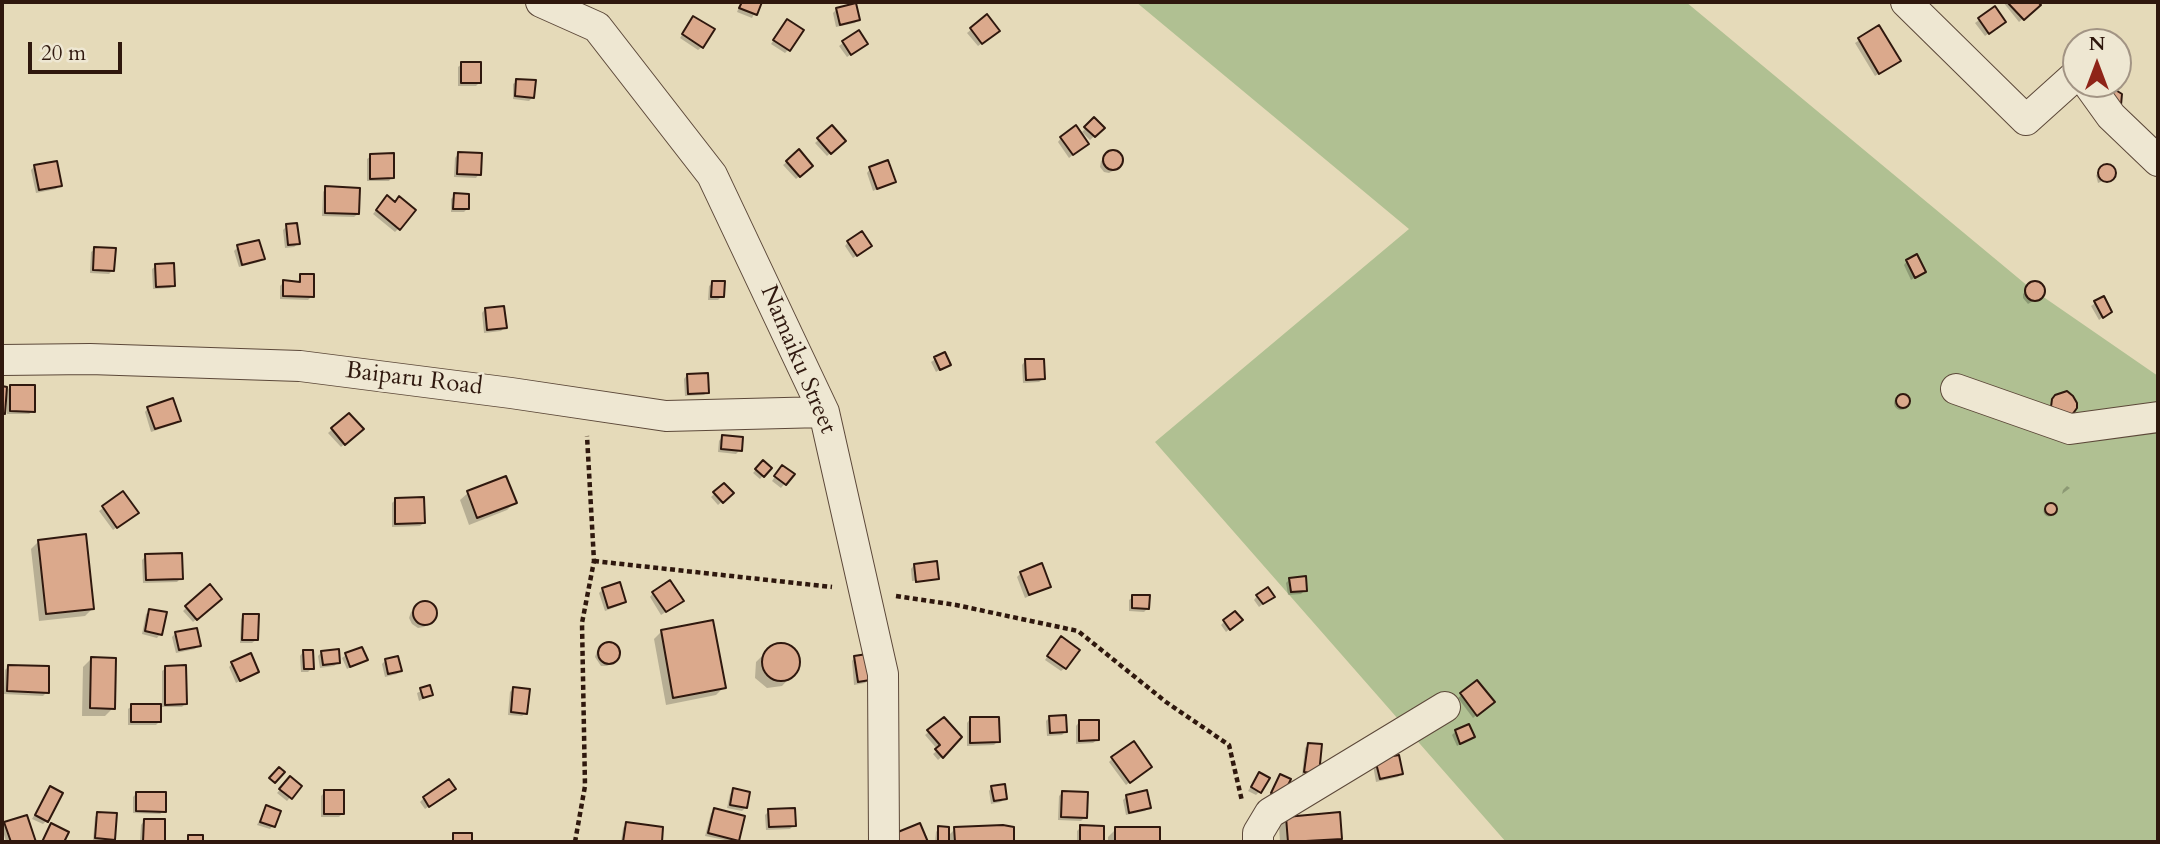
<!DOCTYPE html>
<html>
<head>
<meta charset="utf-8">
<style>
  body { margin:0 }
  #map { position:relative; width:2160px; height:844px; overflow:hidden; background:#e5dab9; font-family:Cardo,serif }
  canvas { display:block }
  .frame { position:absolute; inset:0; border:4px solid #2f180e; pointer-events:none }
  .north { position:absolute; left:2062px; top:28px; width:70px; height:70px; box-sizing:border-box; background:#eee7d2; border:2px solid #a29484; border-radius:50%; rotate:0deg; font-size:19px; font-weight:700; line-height:28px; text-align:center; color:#2f180e }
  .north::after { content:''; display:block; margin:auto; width:24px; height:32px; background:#8f2418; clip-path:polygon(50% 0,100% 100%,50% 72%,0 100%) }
  .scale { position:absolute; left:28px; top:42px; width:94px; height:32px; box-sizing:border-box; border:4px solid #2f180e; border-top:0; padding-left:9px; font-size:21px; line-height:24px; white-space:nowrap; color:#2f180e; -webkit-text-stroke:5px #eee7d2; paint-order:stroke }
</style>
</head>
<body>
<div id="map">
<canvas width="2160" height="844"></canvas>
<div class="frame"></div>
<div class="north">N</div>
<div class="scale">20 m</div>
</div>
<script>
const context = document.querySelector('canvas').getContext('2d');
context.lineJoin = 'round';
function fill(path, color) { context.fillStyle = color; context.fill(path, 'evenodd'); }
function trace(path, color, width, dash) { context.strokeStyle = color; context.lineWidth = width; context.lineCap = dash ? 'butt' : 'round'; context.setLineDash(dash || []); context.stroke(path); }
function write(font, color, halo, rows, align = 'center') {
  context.font = font + ' Cardo,serif'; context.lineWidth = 5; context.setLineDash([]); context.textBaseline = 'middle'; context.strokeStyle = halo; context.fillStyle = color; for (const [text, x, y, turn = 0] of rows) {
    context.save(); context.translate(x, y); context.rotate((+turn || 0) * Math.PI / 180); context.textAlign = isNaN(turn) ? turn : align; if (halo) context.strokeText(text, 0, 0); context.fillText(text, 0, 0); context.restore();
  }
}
const green = new Path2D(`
  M1136 2H1686L2029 287 2158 376V842H1506L1155 442 1409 229Z`);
const shadow = new Path2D(`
  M741 2H760L752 18 737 12Z
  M2003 2H2036L2038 5 2019 22Z
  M837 9 858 19 855 23 836 27 833 13Z
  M1994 9 2000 25 1985 36 1975 23Z
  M987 17 995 34 978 46 967 33Z
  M690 22 702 47 698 50 680 38Z
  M784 25 788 50 785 53 771 44Z
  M1878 28 1895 64 1875 76 1855 43Z
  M858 32 862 47 847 57 839 46Z
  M462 64 480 82 476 86H458V67Z
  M517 81 533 97 529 101 513 99V84Z
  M1094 120 1103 128 1090 140 1082 132Z
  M832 128 844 141 827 156 815 143Z
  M1061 138 1083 147 1069 158 1058 142Z
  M799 152 811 166 796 179 783 165Z
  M1111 152 1119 154 1122 161 1115 170 1109 173 1104 172 1100 167 1101 161Z
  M458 154 479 174 476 178 454 177 455 158Z
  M371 156 392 177 389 181H367V159Z
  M35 166 60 185 56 189 36 193 31 170Z
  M2108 166 2111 167 2114 176 2098 183 2096 175Z
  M870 169 894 181 873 191 867 173Z
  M326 188 358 214 354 217 322 216 323 192Z
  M455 195 468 208 464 212H451V199Z
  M383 201 399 228 395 232 373 214Z
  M287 226 298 244 294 247 285 248 283 230Z
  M848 242 867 249 853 258 845 246Z
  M238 247 263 259 259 262 239 267 234 251Z
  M95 249 113 270 109 274 90 273 91 252Z
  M1907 261 1924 272 1911 280 1904 265Z
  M156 266 173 285 170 288 153 289 152 269Z
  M301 276 312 296 308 300 280 299V286L284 282 297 283Z
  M713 283 722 296 718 300H708L709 286Z
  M2033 284 2041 286 2043 291 2042 296 2028 304 2023 298V294Z
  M2103 298 2106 315 2099 320 2091 306Z
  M485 309 505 327 501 331 484 333 482 313Z
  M944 354 949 364 936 372 931 362Z
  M1025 361 1043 379 1039 382 1023 383 1022 365Z
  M687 375 707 392 704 395 685 396 684 379Z
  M11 386 33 411 29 414H7V402H4L2 414V388H5V392Z
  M1894 403a7 7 0 1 1 14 0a7 7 0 1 1-14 0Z
  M148 408 179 421 175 424 151 432 145 412Z
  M349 415 361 429 341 447 328 433Z
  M722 437 740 450 736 454 718 452 719 441Z
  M763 462 770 468 760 479 753 473Z
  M779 471 792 475 781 488 772 481Z
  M724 485 731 493 718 505 711 497Z
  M2067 486 2070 488 2062 494 2063 490Z
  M468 493 515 502 507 510 469 525 460 500Z
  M123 494 133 516 113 530 99 511Z
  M395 500 424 523 420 526 392 527V503Z
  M2043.5 511a5.5 5.5 0 1 1 11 0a5.5 5.5 0 1 1-11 0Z
  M39 541 92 609 85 616 39 621 31 549Z
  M146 556 181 578 177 582 143 583 142 560Z
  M914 565 937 578 912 581 911 569Z
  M1021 573 1049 587 1025 598 1017 577Z
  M1290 579 1305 590 1301 594 1288 595 1286 583Z
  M209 587 220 599 193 622 183 611Z
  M603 589 624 602 621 605 605 611 599 593Z
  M653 593 678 604 661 615 650 597Z
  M1257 596 1269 600 1259 607 1254 600Z
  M1133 597 1148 608 1144 612 1129 611V600Z
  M421 602H428L433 606 436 612 434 619 430 623 424 627 418 628 412 624 409 618 411 612Z
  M150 611 160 634 157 638 142 634 146 614Z
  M244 616 256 640 252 643H240L241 619Z
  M1224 622 1237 623 1226 632 1221 625Z
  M662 631 724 687 716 695 666 705 654 639Z
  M176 633 199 645 195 649 176 653 172 637Z
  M1057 642 1065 668 1061 671 1045 660Z
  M607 644H613L617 647 619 653 613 663 607 666H601L595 657 597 651Z
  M786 645 798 656 796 671 782 686 767 688 755 678 756 662 771 647Z
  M303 652 312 668 308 672H301L300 656Z
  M322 652 338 663 334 666 320 668 318 656Z
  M346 655 366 659 347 669 342 658Z
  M855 657 868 680 865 683 854 685 852 661Z
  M91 659 113 708 105 716H82L83 667Z
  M386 660 400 671 397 674 385 677 382 664Z
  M232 664 257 671 236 683 229 667Z
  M9 666 47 692 43 696 4 694 5 670Z
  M166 668 186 703 182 707H159L160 721 156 725H128V709L132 706 162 705V671Z
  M1477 682 1489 705 1473 718 1458 698Z
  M429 687 431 695 419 701 417 693Z
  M514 688 526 713 522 716 508 715 510 692Z
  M1050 717 1065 732 1062 735 1047 736 1046 721Z
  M944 719 950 749 938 760 933 754 938 750 925 735Z
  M970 719 998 741 994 745 967 746V723Z
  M1079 722 1097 740 1093 743 1076 744V726Z
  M1456 731 1473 737 1457 746 1452 735Z
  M1309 744 1313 776 1302 775 1305 748Z
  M1113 758 1146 770 1126 785 1109 762Z
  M1376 761 1401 774 1398 777 1376 782 1373 765Z
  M1259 774 1260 791 1256 795 1248 791Z
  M290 779 300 786 287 801 277 793Z
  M992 787 1005 798 1001 802 991 804 989 791Z
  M50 788 46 821 43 824 32 819Z
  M733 790 745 808 742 811 727 808 730 794Z
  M325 792 343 813 339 817H321V796Z
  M450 792 425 809 420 802 424 798Z
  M137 793 164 811 160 814 133 813V797Z
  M1062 793 1085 817 1081 821 1058 820 1059 796Z
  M1127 796 1149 807 1145 811 1126 815 1123 800Z
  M266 807 273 826 270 829 257 825Z
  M715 810 737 840 735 842 705 836 711 813Z
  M769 811 794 825 790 829 766 830 765 815Z
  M98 813 113 839 110 842 93 841 95 817Z
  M1287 819 1340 839 1337 842H1280L1279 826Z
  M144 821H163V842H140L141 825Z
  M5 823 34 841 6 842 2 827Z
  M626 824 661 829 660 842H621L623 828Z
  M1081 827 1102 828V842H1077V831Z
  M939 828 947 837 955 829H1012L1013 842H935L936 832Z
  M1116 829H1158V842H1108V837Z`);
const building = new Path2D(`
  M742 2H762L757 15 739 8Z
  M2007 2H2038L2041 5 2024 20Z
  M856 3 860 20 840 25 836 8Z
  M1995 6 2006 22 1989 34 1978 18Z
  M987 14 1000 31 982 44 970 28Z
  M693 16 715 29 703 48 682 34Z
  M787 19 804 30 790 51 773 40Z
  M1879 25 1901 61 1879 74 1858 38Z
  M859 30 868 44 851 55 842 41Z
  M461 62H481V83H461Z
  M516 79 536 80 534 98 515 96Z
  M2114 89 2122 94 2121 105 2108 92Z
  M1094 117 1105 128 1095 137 1084 127Z
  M832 125 846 141 831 154 817 138Z
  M1076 125 1089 144 1073 155 1060 137Z
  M799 149 813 166 800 177 786 161Z
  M1103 160a10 10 0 1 1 20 0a10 10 0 1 1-20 0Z
  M458 152 482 153 481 175 457 174Z
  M394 153V178L370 179V154Z
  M888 160 896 182 877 189 869 167Z
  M57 161 62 186 39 190 34 165Z
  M2098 173a9 9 0 1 1 18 0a9 9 0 1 1-18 0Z
  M325 186 360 188 359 214 325 213Z
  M454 193 469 194V209H453Z
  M387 195 395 202 399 196 416 210 400 230 376 210Z
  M297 223 300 244 288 245 286 224Z
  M862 231 872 246 857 256 847 241Z
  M259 240 265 259 242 265 237 245Z
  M94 247 116 248 114 271 93 270Z
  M1917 254 1926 272 1915 278 1906 260Z
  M174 263 175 286 156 287 155 264Z
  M300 274H314V297L283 296V280L300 282Z
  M712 281H725L724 297H711Z
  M2025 291a10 10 0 1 1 20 0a10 10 0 1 1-20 0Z
  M2104 296 2112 312 2103 318 2094 301Z
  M504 306 507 328 487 330 485 308Z
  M945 352 951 365 940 370 934 357Z
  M1025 359H1044L1045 379 1026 380Z
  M708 373 709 393 688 394 687 374Z
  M10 385H35V412L10 411Z
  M2 386 7 387 5 414 2 413Z
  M2067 391 2073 396 2077 403V408L2072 415 2051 407 2052 399 2055 395Z
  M1896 401a7 7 0 1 1 14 0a7 7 0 1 1-14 0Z
  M173 398 181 421 155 429 147 407Z
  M349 413 364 429 345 445 331 428Z
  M722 435 743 437 742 451 721 449Z
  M763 460 772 468 764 477 755 469Z
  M782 465 795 474 786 485 774 476Z
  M506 476 517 503 477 518 467 491Z
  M724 483 734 493 723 503 713 492Z
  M123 491 139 513 117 528 102 506Z
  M424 497 425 523 395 524V498Z
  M2045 509a6 6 0 1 1 12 0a6 6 0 1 1-12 0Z
  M86 534 94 609 46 614 38 540Z
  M182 553 183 579 146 580 145 554Z
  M937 561 939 579 916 582 914 564Z
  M1042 563 1051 587 1029 595 1020 572Z
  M1306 576 1307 591 1291 592 1289 578Z
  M670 580 684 601 666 612 652 592Z
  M620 582 626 602 608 608 602 588Z
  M210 584 222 599 197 620 185 606Z
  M1268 587 1275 597 1263 604 1256 595Z
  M1132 595H1150L1149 609 1132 608Z
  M413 613a12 12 0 1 1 24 0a12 12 0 1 1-24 0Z
  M149 609 167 612 162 635 145 631Z
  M1235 611 1243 620 1230 630 1223 620Z
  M243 614H259L258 640H242Z
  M713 620 726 688 673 698 661 630Z
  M197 628 201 646 179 650 175 632Z
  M1061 636 1080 650 1066 669 1047 656Z
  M598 653a11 11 0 1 1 22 0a11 11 0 1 1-22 0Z
  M762 662a19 19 0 1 1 38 0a19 19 0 1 1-38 0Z
  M362 647 368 660 350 667 345 653Z
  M339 649 340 663 323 665 321 651Z
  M303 650H313L314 669H304Z
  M251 653 259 672 240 681 231 662Z
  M867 654 870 680 858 682 854 656Z
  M398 656 402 671 388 674 385 659Z
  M91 657 116 658 115 709 90 708Z
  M8 665 49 666V693L7 691Z
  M186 665 187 704 165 705V666Z
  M1477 680 1495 702 1477 716 1460 693Z
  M430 685 433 695 423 698 420 688Z
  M513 687 530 689 527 714 511 712Z
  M131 704H161V722H131Z
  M1066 715 1067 732 1050 733 1049 716Z
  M944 717 962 737 943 758 935 749 940 745 927 730Z
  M970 717H999L1000 742 970 743Z
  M1079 720H1099V740L1079 741Z
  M1469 724 1475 737 1460 744 1455 730Z
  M1134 741 1152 767 1130 783 1111 757Z
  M1308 743 1322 744 1319 774 1304 772Z
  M1399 755 1403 774 1380 779 1375 759Z
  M279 767 285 772 275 783 269 778Z
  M1259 772 1270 778 1261 793 1251 787Z
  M1280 774 1291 779 1282 798 1271 793Z
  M290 776 302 786 292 799 279 789Z
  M449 779 456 789 429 807 423 797Z
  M1005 784 1007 799 994 801 991 786Z
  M50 786 63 793 48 822 35 815Z
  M733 788 750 792 747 808 730 805Z
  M324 790H344V814H324Z
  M1147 790 1151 808 1129 813 1126 795Z
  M1062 791 1088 792 1087 818 1061 817Z
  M136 792H166V812L136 811Z
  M266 805 281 811 275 827 260 822Z
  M714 808 745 816 739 841 708 833Z
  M795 808 796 826 769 827 768 809Z
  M97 812 117 813 115 840 95 838Z
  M1340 812 1342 839 1288 842 1286 817Z
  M27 815 36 842H11L4 822Z
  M144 819H165V842H143Z
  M626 822 663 827 662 842H623Z
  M51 823 69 832 64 842H42Z
  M920 823 928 842H897L893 834Z
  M1003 825 1014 827V842H955L954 827Z
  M1080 825 1104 826V842H1080Z
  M938 826 949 827V842H938Z
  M1115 827H1160V842H1115Z
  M453 833H472V842H453Z
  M188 835H203V842H188Z`);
const path = new Path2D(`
  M594 561 832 587
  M896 596 956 605 1078 631 1166 702 1229 745 1242 801
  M575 842 585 786 582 623 594 561 587 436`);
const minor = new Path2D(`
  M541 2 597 27 712 175 824 412 883 674 884 842
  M1906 2 2026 120 2076 75
  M2088 84 2111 116 2158 161
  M2 360 90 359 300 366 511 393 666 416 824 412
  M1956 389 2070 429 2158 417
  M1258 842V833L1270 813 1445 707`);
const streetNames = [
  ["Namaiku Street",797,360,67],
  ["Baiparu Road",414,380,7]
];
fill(green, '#b0c092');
fill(shadow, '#0003');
fill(building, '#dba98c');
trace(building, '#2f180e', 2);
trace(minor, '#5c4839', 32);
trace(path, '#2f180e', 4.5, [5, 3.5]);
trace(minor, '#eee7d2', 30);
write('24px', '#2f180e', '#eee7d2', streetNames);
</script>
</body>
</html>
